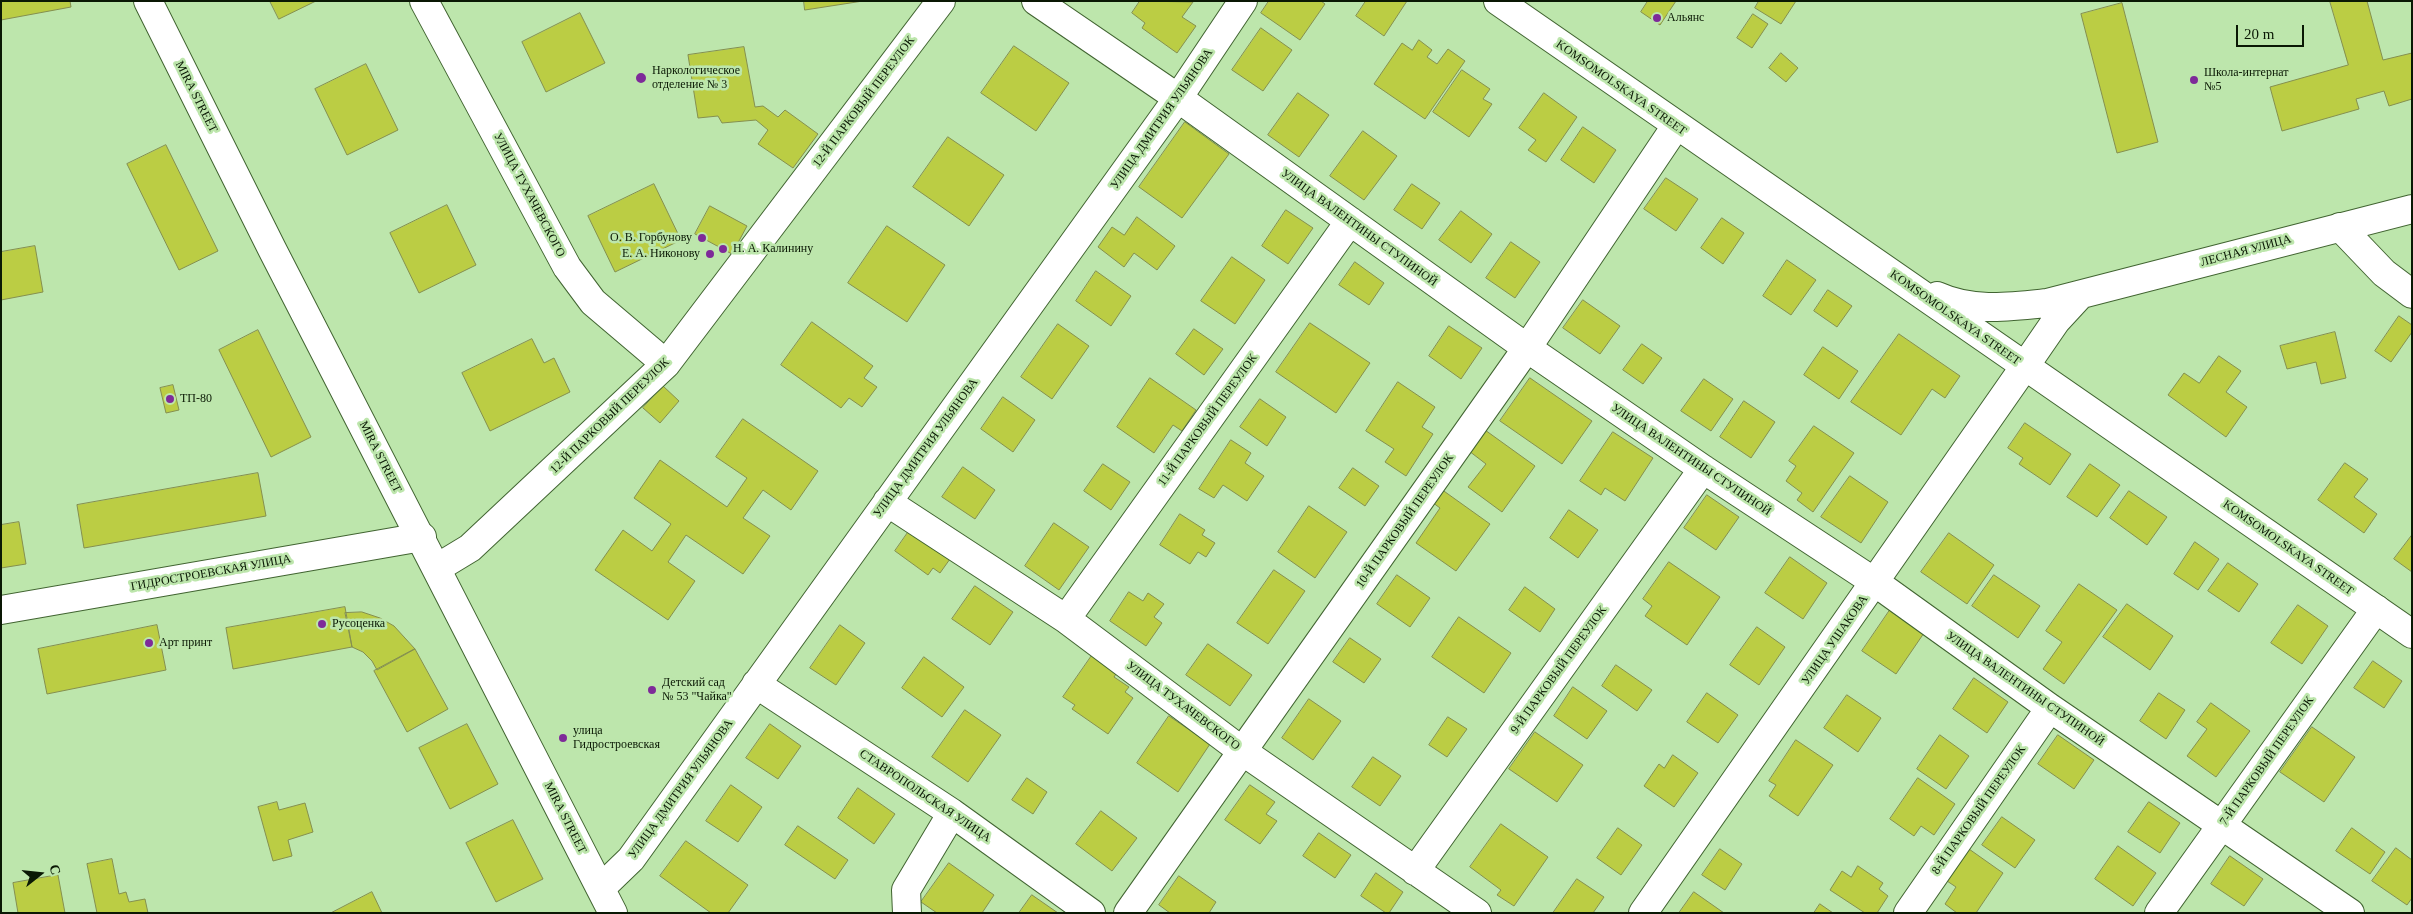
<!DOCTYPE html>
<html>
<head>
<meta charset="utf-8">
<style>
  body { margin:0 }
  #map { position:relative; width:2413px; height:914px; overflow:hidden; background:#bde6ac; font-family:Georgia,serif }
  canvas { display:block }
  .frame { position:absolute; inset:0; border:2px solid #0a1804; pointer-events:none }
  .north { position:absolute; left:15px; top:849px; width:50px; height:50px; -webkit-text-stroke:4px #bde6ac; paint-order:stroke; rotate:74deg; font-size:14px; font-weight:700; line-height:20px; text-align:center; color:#0a1804 }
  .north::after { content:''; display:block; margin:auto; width:18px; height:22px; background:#0a1804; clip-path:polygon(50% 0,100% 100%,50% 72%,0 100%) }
  .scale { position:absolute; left:2236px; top:25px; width:68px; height:22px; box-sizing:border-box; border:2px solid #0a1804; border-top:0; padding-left:6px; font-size:15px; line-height:18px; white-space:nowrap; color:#0a1804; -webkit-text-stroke:4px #bde6ac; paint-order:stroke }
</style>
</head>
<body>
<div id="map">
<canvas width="2413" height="914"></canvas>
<div class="frame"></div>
<div class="north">С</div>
<div class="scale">20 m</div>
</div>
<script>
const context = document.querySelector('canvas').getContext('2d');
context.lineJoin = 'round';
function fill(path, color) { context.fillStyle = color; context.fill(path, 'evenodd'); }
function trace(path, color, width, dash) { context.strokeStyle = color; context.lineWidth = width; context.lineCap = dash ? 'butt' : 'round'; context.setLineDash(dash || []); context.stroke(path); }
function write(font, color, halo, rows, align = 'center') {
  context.font = font + ' Georgia,serif'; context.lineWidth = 5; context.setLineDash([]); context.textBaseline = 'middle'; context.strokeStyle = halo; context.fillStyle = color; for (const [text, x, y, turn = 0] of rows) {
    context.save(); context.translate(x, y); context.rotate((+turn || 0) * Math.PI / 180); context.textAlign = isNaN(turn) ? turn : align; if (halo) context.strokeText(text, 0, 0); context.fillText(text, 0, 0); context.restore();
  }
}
const building = new Path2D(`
  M1 1H70L71 7 1 20Z
  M270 1H316L279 19Z
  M804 1H863L805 10Z
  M1140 1 1193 2 1182 17 1196 26 1177 53 1142 28 1145 23 1132 13Z
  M1269 1H1321L1325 4 1300 40 1261 13Z
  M1366 1H1407L1384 36 1356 16Z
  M1648 1H1676L1660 25 1641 12Z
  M1759 1H1796L1781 24 1755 8Z
  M2330 1H2367L2383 60 2412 53V99L2389 106 2384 91 2356 99 2359 109 2282 131 2270 87 2348 65Z
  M2122 3 2158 142 2117 153 2081 14Z
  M580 13 605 63 546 92 522 42Z
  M1753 14 1768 24 1752 48 1737 38Z
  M1261 28 1292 50 1263 91 1232 70Z
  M1419 40 1432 50 1427 57 1437 64 1448 49 1465 61 1425 119 1374 84 1402 43 1412 50Z
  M1014 46 1069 83 1036 131 981 93Z
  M744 47 755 107 763 106 778 117 785 110 818 134 793 168 758 144 768 130 756 120 722 123 718 116 698 118 688 55Z
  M1781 53 1798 68 1786 82 1769 68Z
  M366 64 398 130 347 155 315 89Z
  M1462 70 1490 89 1483 99 1492 104 1469 137 1433 112Z
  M1298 93 1329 115 1299 157 1268 135Z
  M1544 93 1577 117 1546 162 1528 150 1536 140 1519 128Z
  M1185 122 1229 154 1182 218 1139 187Z
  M1583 127 1616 150 1594 183 1561 160Z
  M1363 131 1397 156 1364 200 1330 176Z
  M948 137 1004 175 969 226 913 187Z
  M166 145 218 251 179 270 127 164Z
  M1666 178 1698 199 1676 231 1644 209Z
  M654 184 681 240 615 272 588 216Z
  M1412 184 1440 203 1422 229 1394 210Z
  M447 205 476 265 419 293 390 233Z
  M710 206 747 226 732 254 695 234Z
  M1286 210 1313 228 1288 264 1262 246Z
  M1461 211 1492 234 1471 263 1439 240Z
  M1137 217 1175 246 1157 270 1134 253 1124 267 1098 247 1112 227 1124 235Z
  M1722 218 1744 233 1723 264 1701 248Z
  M887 226 945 265 907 322 848 283Z
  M1511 242 1540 262 1515 298 1486 278Z
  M35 246 43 292 1 300V252Z
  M1232 257 1265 280 1235 324 1201 301Z
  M1787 260 1816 280 1791 315 1763 296Z
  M1355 262 1384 283 1369 305 1339 285Z
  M1096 271 1131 296 1111 326 1076 301Z
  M1828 290 1852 306 1837 327 1814 311Z
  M1583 300 1620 326 1600 354 1563 328Z
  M2399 316 2412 325V332L2391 362 2375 351Z
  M812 322 873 366 864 378 877 387 862 407 849 398 841 408 781 365Z
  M1310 323 1370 363 1336 413 1276 372Z
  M1058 324 1089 346 1052 399 1021 377Z
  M1449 326 1482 348 1461 379 1429 356Z
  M1194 329 1223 349 1204 375 1176 354Z
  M258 330 311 437 271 457 219 350Z
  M2335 332 2346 378 2321 384 2316 362 2287 369 2280 346Z
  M1899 334 1960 376 1945 398 1932 389 1901 435 1851 402Z
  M532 339 544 363 554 358 570 392 490 431 462 373Z
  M1642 344 1662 358 1643 384 1623 370Z
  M1823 347 1858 371 1839 399 1804 375Z
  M2219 356 2241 371 2226 392 2247 407 2226 437 2168 395 2184 373 2199 383Z
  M1150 378 1196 410 1182 431 1173 425 1154 453 1117 427Z
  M1530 378 1592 421 1562 464 1500 421Z
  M1704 379 1733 399 1711 431 1681 411Z
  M1398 382 1435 407 1422 427 1433 434 1406 476 1385 462 1394 449 1366 431Z
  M173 385 179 410 166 413 160 388Z
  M663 386 679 401 660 423 643 408Z
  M1003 397 1035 420 1013 452 981 429Z
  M1260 399 1286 417 1267 446 1240 427Z
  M1744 401 1775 422 1751 458 1720 437Z
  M743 419 818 471 791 510 763 490 743 518 770 536 743 574 686 535 668 562 695 581 668 620 595 570 623 530 652 551 671 524 634 498 660 460 727 507 747 478 716 457Z
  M2025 423 2071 454 2050 485 2019 464 2023 458 2008 448Z
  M1814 426 1854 453 1813 512 1797 500 1802 493 1786 481 1796 466 1789 461Z
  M1485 430 1535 466 1502 512 1468 487 1486 464 1469 451Z
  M1613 432 1653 458 1625 501 1605 488 1601 495 1580 481Z
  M1231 440 1251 453 1245 463 1264 476 1247 501 1223 485 1214 498 1199 489Z
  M2345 463 2368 479 2354 497 2377 514 2364 533 2318 500Z
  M1103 464 1130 482 1111 510 1084 491Z
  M2090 464 2120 485 2097 517 2067 497Z
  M963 467 995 490 975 519 942 497Z
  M1353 468 1379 486 1365 506 1339 488Z
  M258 473 266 516 84 548 77 505Z
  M1850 476 1888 502 1861 543 1821 517Z
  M1441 489 1490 524 1456 571 1416 543 1440 508 1432 502Z
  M2129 491 2167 517 2147 545 2110 518Z
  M1707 495 1739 517 1716 550 1684 528Z
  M1309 506 1347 532 1315 578 1278 552Z
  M1569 510 1598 530 1578 558 1550 538Z
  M1180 514 1205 530 1202 535 1215 543 1206 557 1198 552 1190 564 1160 545Z
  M19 522 26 564 1 568V525Z
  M1054 523 1089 547 1059 590 1025 566Z
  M909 531 950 559 940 573 933 568 928 575 895 551Z
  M1949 533 1994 565 1967 604 1921 572Z
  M2412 535V572L2394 559Z
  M2195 542 2219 559 2198 590 2174 574Z
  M1790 557 1827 583 1803 619 1765 593Z
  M1669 562 1720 597 1687 645 1645 616 1652 606 1643 599Z
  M2228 563 2258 584 2239 612 2208 591Z
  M1274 570 1305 591 1268 644 1237 623Z
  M1397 575 1430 598 1410 627 1377 604Z
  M1994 575 2040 606 2018 638 1972 606Z
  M2079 584 2117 610 2064 684 2043 669 2062 642 2046 631Z
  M975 586 1013 612 990 645 952 619Z
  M1525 587 1555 609 1540 632 1509 610Z
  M1129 592 1143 601 1148 593 1164 604 1154 617 1162 623 1146 646 1110 621Z
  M2127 604 2173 636 2150 670 2103 637Z
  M2298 605 2328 626 2302 664 2271 643Z
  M345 607 352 647 233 669 226 628Z
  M1890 610 1924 633 1896 674 1862 651Z
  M362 612 380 618 394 626 415 649 377 670 372 661 363 652 352 647 345 613Z
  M1459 617 1511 653 1484 693 1432 657Z
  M157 625 166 670 47 694 38 649Z
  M840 625 865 643 836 685 810 668Z
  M1757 627 1785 647 1759 685 1730 665Z
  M1350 638 1381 659 1364 683 1333 662Z
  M1208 644 1252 675 1230 706 1186 675Z
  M415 649 448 709 407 732 374 671Z
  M1093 654 1118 671 1114 677 1129 687 1125 692 1133 698 1108 734 1072 709 1075 705 1063 697Z
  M924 657 964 687 942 717 902 688Z
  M2373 661 2402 681 2384 708 2354 688Z
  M1616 665 1652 690 1637 711 1602 686Z
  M1974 678 2008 702 1987 733 1953 709Z
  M1573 687 1607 711 1587 739 1554 716Z
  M1707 693 1738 715 1718 743 1687 722Z
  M2159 693 2185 710 2166 739 2140 721Z
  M1847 695 1881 718 1858 752 1824 728Z
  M1309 699 1341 721 1313 760 1282 738Z
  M2211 703 2250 731 2216 777 2187 756 2207 729 2197 722Z
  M965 710 1001 735 968 782 932 757Z
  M1169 716 1210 744 1178 792 1137 763Z
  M1448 717 1467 729 1447 757 1429 745Z
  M467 724 498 784 450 809 419 748Z
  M770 724 801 746 778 779 746 758Z
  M2312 727 2355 757 2324 802 2280 772Z
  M1535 732 1583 765 1557 802 1509 769Z
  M1940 735 1969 756 1946 789 1917 769Z
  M2058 735 2094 760 2074 789 2038 764Z
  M1796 740 1833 765 1798 816 1769 796 1776 785 1769 781Z
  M1673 755 1698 773 1674 807 1644 786 1659 764 1664 768Z
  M1373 757 1401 776 1380 806 1352 787Z
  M1027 778 1047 792 1033 814 1012 800Z
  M1918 778 1955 804 1934 835 1921 826 1914 836 1890 819Z
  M731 785 762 807 738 842 706 821Z
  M1250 785 1275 802 1266 814 1277 821 1260 844 1225 820Z
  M858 788 895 814 874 844 838 818Z
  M277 802 279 810 305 803 313 832 288 840 292 856 273 861 258 807Z
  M2149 802 2180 823 2160 853 2128 832Z
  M1101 811 1137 838 1112 871 1076 844Z
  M2002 817 2035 840 2015 868 1982 845Z
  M513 820 543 879 496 902 466 843Z
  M1501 824 1548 857 1514 906 1497 895 1501 890 1470 867Z
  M798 826 848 860 835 879 785 845Z
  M1618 828 1642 845 1621 875 1597 858Z
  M2352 828 2385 852 2370 874 2336 851Z
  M1319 833 1351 855 1335 878 1303 856Z
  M686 841 748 885 728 913H711L660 876Z
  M2118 846 2156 873 2133 906 2095 879Z
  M2396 848 2412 860V898L2407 905 2372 881Z
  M1720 849 1742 864 1725 890 1702 875Z
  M1969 849 2003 873 1976 913H1957L1945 904 1956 887 1947 881Z
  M2230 856 2263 879 2244 906 2211 884Z
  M112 859 119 894 126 892 129 902 145 899 148 913H97L87 864Z
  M949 863 994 895 982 913H937L921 902Z
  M1858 866 1883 883 1879 889 1888 896 1877 913H1865L1830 890 1842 871 1851 877Z
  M1376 873 1403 892 1389 913H1386L1361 896Z
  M58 875 65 913H18L13 883Z
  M1179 876 1216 902 1209 913H1170L1159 905Z
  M1577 879 1604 897 1593 913H1553Z
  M372 892 382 913H331Z
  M1694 892 1724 913H1679Z
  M1032 895 1058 913H1019Z
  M1820 904 1833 913H1814Z`);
const minor = new Path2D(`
  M424 1 567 267 593 302 666 364
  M1036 1 1178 98 1527 348 1703 469 1876 583 2050 708 2350 913
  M2340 227 2384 273 2412 294
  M887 502 1066 619 1242 751 1477 913
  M437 568 470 548 666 364 941 1
  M1 610 422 537
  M1066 619 1350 221
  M756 684 952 813 1091 913
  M1415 871 1703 469
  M601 888 631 859 1178 98 1243 1
  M907 913 906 890 952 813
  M1128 913 1527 348 1676 126
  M1643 913 2025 366
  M1908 913 2050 708
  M2159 913 2376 609`);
const major = new Path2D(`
  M148 1 272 249 613 913
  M1498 1 2412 634
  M1937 296C1972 312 2009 307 2047 303L2412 209
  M2025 366 2056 321 2080 295`);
const markers = [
  [1657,18,5,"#7e2a99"],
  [641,78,6,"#7e2a99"],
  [2194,80,5,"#7e2a99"],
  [702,238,5,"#7e2a99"],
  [723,249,5,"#7e2a99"],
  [710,254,5,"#7e2a99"],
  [170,399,5,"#7e2a99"],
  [322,624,5,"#7e2a99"],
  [149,643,5,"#7e2a99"],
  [652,690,5,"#7e2a99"],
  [563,738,5,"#7e2a99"]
];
const poiNames = [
  ["Альянс",1667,18],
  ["Наркологическое",652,71],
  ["отделение № 3",652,85],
  ["Школа-интернат",2204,73],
  ["№5",2204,87],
  ["О. В. Горбунову",692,238,"right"],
  ["Н. А. Калинину",733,249],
  ["Е. А. Никонову",700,254,"right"],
  ["ТП-80",180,399],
  ["Русоценка",332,624],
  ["Арт принт",159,643],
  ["Детский сад",662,683],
  ["№ 53 \"Чайка\"",662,697],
  ["улица",573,731],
  ["Гидростроевская",573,745]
];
const streetNames = [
  ["KOMSOMOLSKAYA STREET",1621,88,35],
  ["MIRA STREET",196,97,63],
  ["12-Й ПАРКОВЫЙ ПЕРЕУЛОК",864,102,-53],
  ["УЛИЦА ДМИТРИЯ УЛЬЯНОВА",1162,119,-55],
  ["УЛИЦА ТУХАЧЕВСКОГО",529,195,62],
  ["УЛИЦА ВАЛЕНТИНЫ СТУПИНОЙ",1359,228,36],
  ["ЛЕСНАЯ УЛИЦА",2246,251,-15],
  ["KOMSOMOLSKAYA STREET",1955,318,35],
  ["12-Й ПАРКОВЫЙ ПЕРЕУЛОК",610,416,-44],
  ["11-Й ПАРКОВЫЙ ПЕРЕУЛОК",1208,420,-54],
  ["УЛИЦА ДМИТРИЯ УЛЬЯНОВА",926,448,-54],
  ["MIRA STREET",380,457,63],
  ["УЛИЦА ВАЛЕНТИНЫ СТУПИНОЙ",1691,460,34],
  ["10-Й ПАРКОВЫЙ ПЕРЕУЛОК",1405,521,-55],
  ["KOMSOMOLSKAYA STREET",2288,548,35],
  ["ГИДРОСТРОЕВСКАЯ УЛИЦА",211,573,-10],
  ["УЛИЦА УШАКОВА",1835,640,-55],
  ["9-Й ПАРКОВЫЙ ПЕРЕУЛОК",1559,670,-54],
  ["УЛИЦА ВАЛЕНТИНЫ СТУПИНОЙ",2025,689,35],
  ["УЛИЦА ТУХАЧЕВСКОГО",1183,706,37],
  ["7-Й ПАРКОВЫЙ ПЕРЕУЛОК",2267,761,-55],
  ["УЛИЦА ДМИТРИЯ УЛЬЯНОВА",681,789,-54],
  ["СТАВРОПОЛЬСКАЯ УЛИЦА",925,796,34],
  ["8-Й ПАРКОВЫЙ ПЕРЕУЛОК",1979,810,-55],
  ["MIRA STREET",565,818,63]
];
fill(building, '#bbcd44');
trace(building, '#848f4f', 1);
trace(minor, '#416431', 30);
trace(major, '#416431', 30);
trace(minor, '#fff', 28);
trace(major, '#fff', 28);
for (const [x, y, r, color] of markers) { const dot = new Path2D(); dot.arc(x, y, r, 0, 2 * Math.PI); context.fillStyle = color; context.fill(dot); trace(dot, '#bde6ac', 2); }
write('12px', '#0a1804', '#bde6ac', poiNames, 'left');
write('12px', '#0a1804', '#bde6ac', streetNames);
</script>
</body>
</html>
